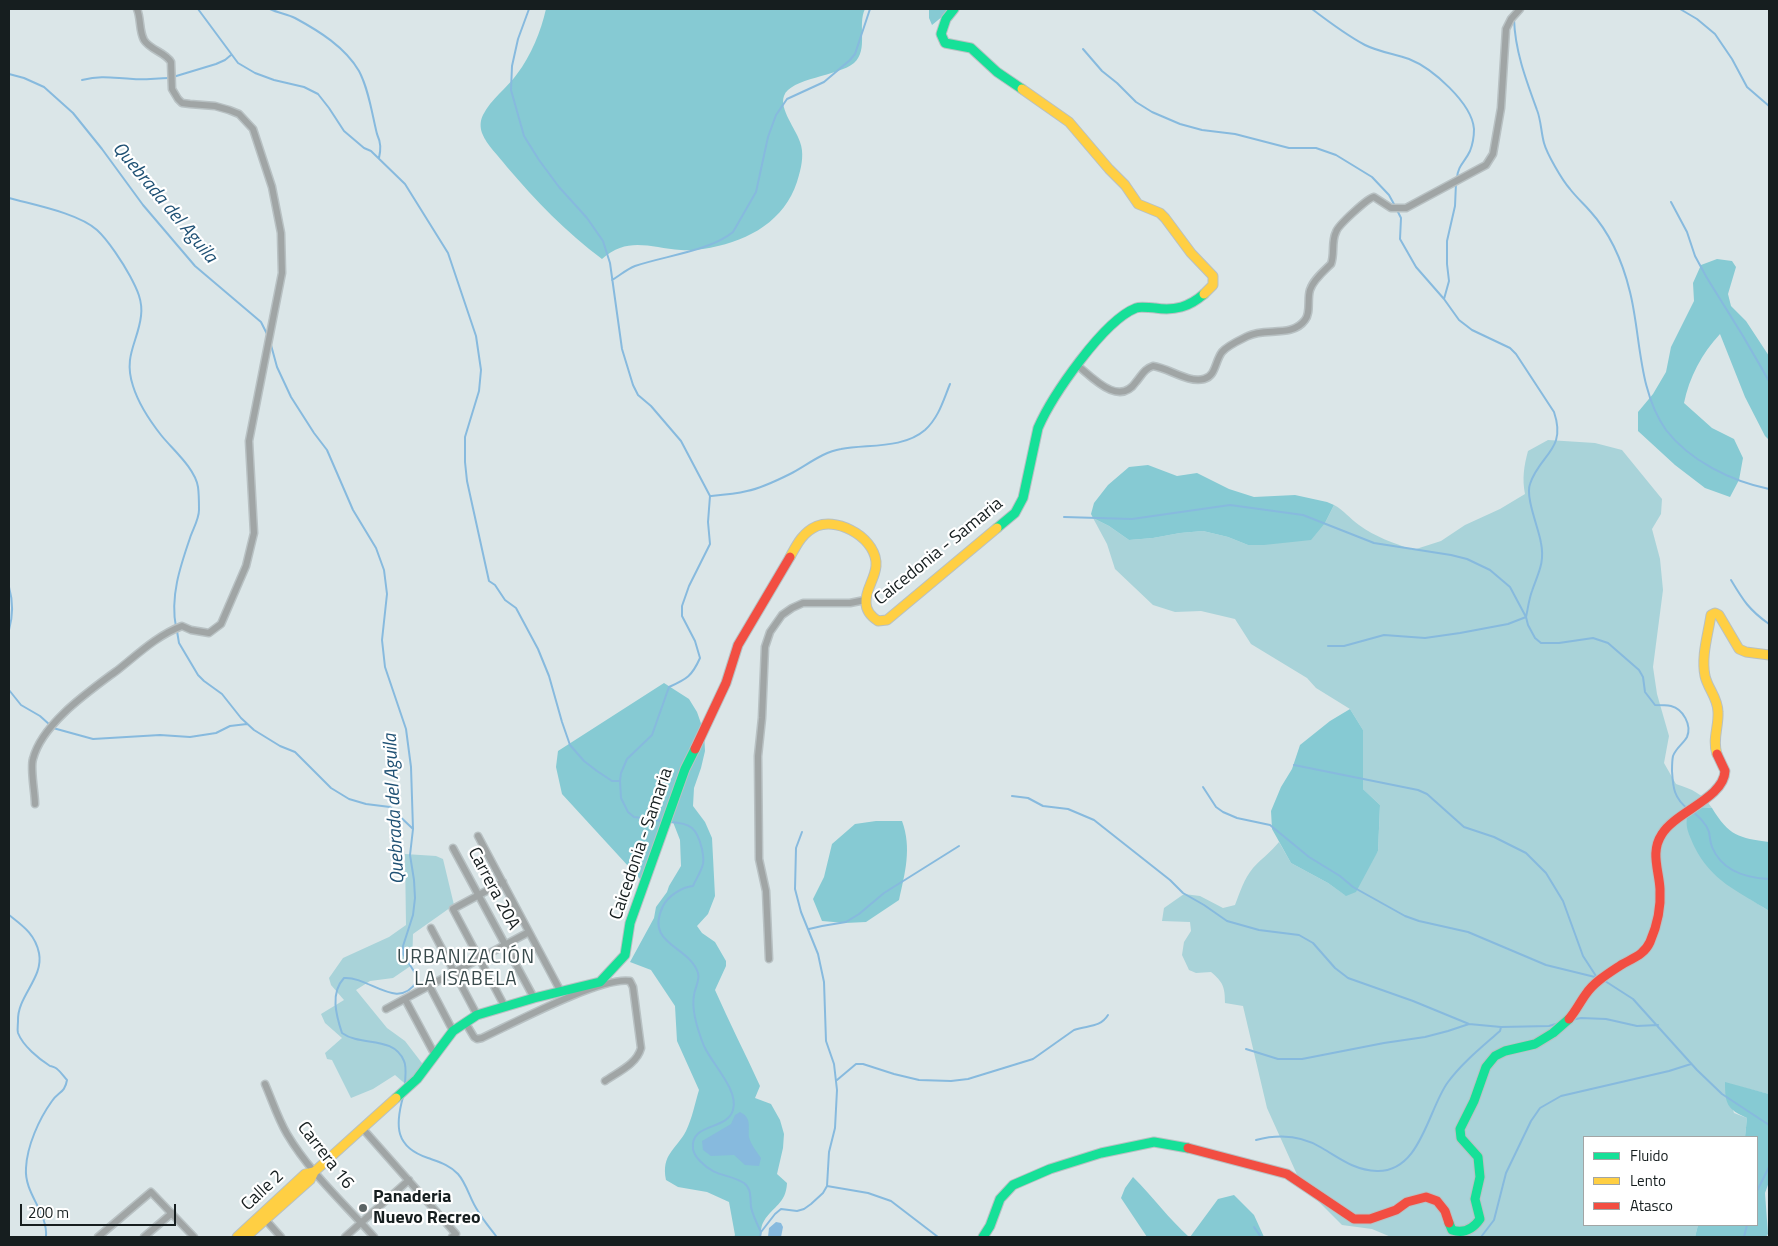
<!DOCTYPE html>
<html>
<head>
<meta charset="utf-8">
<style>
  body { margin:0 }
  #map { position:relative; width:1778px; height:1246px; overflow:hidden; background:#dbe6e8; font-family:"Titillium Web",sans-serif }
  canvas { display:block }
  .frame { position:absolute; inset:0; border:10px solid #161e1f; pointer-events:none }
  .legend { position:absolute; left:1583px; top:1136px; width:175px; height:90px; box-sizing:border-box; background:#fff; border:1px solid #a2a5a5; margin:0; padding:6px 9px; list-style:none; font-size:15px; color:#161e1f }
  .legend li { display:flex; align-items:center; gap:10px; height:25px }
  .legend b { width:25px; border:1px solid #a2a5a5 }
  .scale { position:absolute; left:20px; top:1204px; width:156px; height:22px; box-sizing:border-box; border:2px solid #161e1f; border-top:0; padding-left:6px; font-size:15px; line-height:18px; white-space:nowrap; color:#161e1f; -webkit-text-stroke:4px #fff; paint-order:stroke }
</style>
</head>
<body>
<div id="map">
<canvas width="1778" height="1246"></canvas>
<div class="frame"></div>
<ul class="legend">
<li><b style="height:6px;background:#16e098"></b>Fluido</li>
<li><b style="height:6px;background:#ffcf43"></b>Lento</li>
<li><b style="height:6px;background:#f24e42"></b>Atasco</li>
</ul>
<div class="scale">200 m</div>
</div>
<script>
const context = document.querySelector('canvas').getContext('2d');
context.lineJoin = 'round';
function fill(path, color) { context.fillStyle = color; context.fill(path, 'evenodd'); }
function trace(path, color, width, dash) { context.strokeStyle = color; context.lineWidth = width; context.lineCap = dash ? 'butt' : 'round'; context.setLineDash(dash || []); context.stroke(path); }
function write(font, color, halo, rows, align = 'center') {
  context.font = font + ' "Titillium Web",sans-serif'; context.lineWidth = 4.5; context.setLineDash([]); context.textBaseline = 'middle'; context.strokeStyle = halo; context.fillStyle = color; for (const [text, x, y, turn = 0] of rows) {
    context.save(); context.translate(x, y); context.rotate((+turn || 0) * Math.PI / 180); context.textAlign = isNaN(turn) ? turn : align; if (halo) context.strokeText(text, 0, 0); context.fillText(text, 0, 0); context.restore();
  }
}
const green = new Path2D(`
  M1548 440 1595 443 1622 450 1662 499 1661 514 1652 529 1660 559 1663 590 1653 667 1657 694 1669 736 1664 763 1676 784C1692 789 1703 794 1712 808L1698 807 1750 899 1769 911V1094L1725 1083 1734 1113 1747 1118 1745 1137H1584V1225H1698L1695 1237H1391L1372 1229 1342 1225 1318 1201 1299 1179 1267 1108 1243 1006 1225 1003C1225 987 1223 982 1211 972L1196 973 1189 970 1182 955 1184 942 1191 931 1190 922 1162 921 1164 908 1184 894 1200 896 1223 908 1235 905C1240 892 1244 879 1253 868 1261 859 1271 852 1279 842L1291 863 1328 883 1345 895 1378 851 1380 805 1363 789V730L1350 709 1316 688 1307 678 1251 644 1235 619 1201 611 1175 612 1153 605 1115 569 1107 544 1093 518 1109 526 1129 540 1153 538 1180 533 1203 531 1228 537 1248 545 1325 523 1334 505C1344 510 1350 519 1359 525 1375 537 1394 543 1413 550L1441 541 1465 525 1500 509 1525 494C1522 478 1524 466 1528 451Z
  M405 854 436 856 443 859 454 905 413 934 412 965 393 978 370 981 356 990 387 1028 405 1041 425 1067 410 1088 395 1075 373 1089 351 1098 332 1060 327 1059 325 1053 342 1038 325 1023 321 1014 344 1000 331 985 329 978 343 958 389 937 406 925Z`);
const forest = new Path2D(`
  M546 9H865C857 25 869 50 854 63 839 76 790 78 784 96 779 109 796 129 800 142 804 152 802 165 799 175 789 215 757 237 718 246 706 249 693 251 681 250 650 248 628 236 602 259 566 232 536 201 507 167 499 156 487 146 482 133 480 127 480 121 483 115 491 99 507 88 517 74 531 56 541 31 546 9Z
  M929 9H958L943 16 932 25 929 18Z
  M1717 259 1732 261 1736 267 1728 294 1731 306 1746 321 1769 356V440L1765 436 1745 397 1720 334C1702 353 1689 378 1684 403L1712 428 1734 439 1743 458 1739 480 1730 497 1705 488 1675 465 1638 431V412L1653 394 1666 372 1671 347 1694 301 1693 283 1701 265Z
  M1148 465 1177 476 1197 473 1229 489 1254 497 1295 495 1327 502 1334 505 1325 523 1311 540 1264 545H1248L1228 537 1203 531 1180 533 1153 538 1129 540 1109 526 1093 518 1091 514 1094 503 1108 485 1129 467Z
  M664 683 689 699 697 712 704 732 705 751 701 768 694 788 693 806 705 822 712 838 715 896 708 914 697 926 702 933 715 942 726 961V966L715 990C729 1022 745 1053 760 1086L755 1098 771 1104 780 1120 784 1134 783 1148 777 1174 787 1183C786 1204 773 1206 764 1221 761 1225 761 1232 760 1237H734L735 1235 729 1202 707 1192 678 1187 666 1180C661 1154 676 1150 686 1131 692 1119 695 1103 699 1090L677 1041 675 1006 651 970 630 962 654 918 656 907 667 892 669 886 681 866 680 840 673 822 670 819 648 878 640 879 562 794 556 767 558 751Z
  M1350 709 1363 730V789L1380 805 1378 851 1356 892 1346 896 1328 883 1291 863 1272 829 1271 811 1281 787 1292 769 1300 745 1330 721Z
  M1698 807 1712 808C1729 836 1739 838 1769 842V911C1738 891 1711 881 1694 846 1687 829 1685 828 1688 809Z
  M876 821H902C912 848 905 873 899 900L866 922 845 923 822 921 813 899 824 877 832 844 855 824Z
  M1725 1082 1769 1094V1182L1765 1193 1768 1234 1766 1237H1695L1698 1225H1757V1137H1745L1747 1118C1727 1109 1725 1104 1725 1082Z
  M1133 1177C1153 1197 1169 1219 1189 1237H1147L1121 1198 1125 1188Z
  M1234 1195 1254 1215 1264 1237H1190L1218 1199Z`);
const water = new Path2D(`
  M740 1112C752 1118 748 1126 749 1137 751 1145 757 1152 761 1158L759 1166 745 1165 734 1155 711 1156 703 1150 702 1141 731 1124 735 1115Z
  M776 1222 781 1223 783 1227 781 1237H768L769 1228Z`);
const stream = new Path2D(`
  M198 9 238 63 255 73 274 80 304 87 318 94 329 108 344 131 364 148 371 151 405 184 448 253 476 336 481 370 479 391 465 437V462L467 481 489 581 495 585 505 600 516 608 538 649 549 676 562 722 570 745 584 761 597 771 612 781H620
  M270 9C278 13 287 14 295 18 319 31 345 47 359 71 369 90 372 114 377 134 381 143 381 149 379 158
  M529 9 518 39 512 66 511 90 524 136 539 160 559 187 587 218 603 241 610 263 622 349 633 385 638 395 651 406 681 441 710 496 708 522 710 544 689 586 682 606V616L695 641 700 658C692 676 687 679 669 687L652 735 627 759 621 773 620 781 621 798 628 812 634 817 663 821
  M1312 9C1329 22 1346 35 1365 45 1379 52 1395 54 1409 59 1432 68 1472 103 1474 129 1474 136 1472 146 1470 151 1465 162 1458 165 1457 178
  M1680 9 1697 19 1715 34 1732 59 1747 87 1769 106
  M1514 19C1515 51 1526 80 1537 110 1541 120 1541 132 1544 143 1547 154 1562 180 1570 189 1576 197 1584 204 1590 211 1610 233 1623 263 1630 292 1641 336 1638 391 1666 430 1690 461 1731 481 1769 489
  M1083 49 1102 71 1117 83 1136 102 1152 112 1180 124 1202 130 1235 134 1289 148H1316L1336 155 1372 177 1389 195 1395 206
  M9 74 24 78 44 87 73 113 102 149 143 205 195 266 261 322 267 334
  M173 77 216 64 225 60 231 55
  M82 80C103 75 112 78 133 79 145 80 157 78 169 78
  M9 198C34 205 78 213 97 230 108 240 123 263 130 276 137 289 143 301 141 316 138 342 123 356 133 386 138 402 150 421 161 435 172 449 195 468 198 487 199 494 199 502 199 510 199 519 193 529 190 538 180 567 170 597 176 627
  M1671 202 1687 232 1695 256 1707 278 1743 336 1769 381
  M1397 210 1401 218 1400 239 1416 267 1444 299 1459 320 1472 330 1510 348 1516 354 1554 412C1567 450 1540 454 1530 484 1525 497 1539 529 1541 543 1545 563 1538 573 1532 591 1529 599 1528 608 1526 617
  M612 280C619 276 627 269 635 266 664 256 710 251 733 232L756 192 768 137 776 115 787 99 824 82 850 60 855 54 870 9
  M1444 299 1449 281 1447 264V241L1455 206 1456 183
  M271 345 277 367 291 397 314 433 327 450 353 510 376 548 384 570 387 594 382 640 385 667 406 729 411 767 413 829 410 855 414 880 415 898 413 915 403 946V954L415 973 417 981C398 1012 369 976 344 978 330 993 336 1015 342 1033 361 1047 393 1035 404 1061 407 1067 405 1078 405 1085
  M710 496C722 495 735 494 747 491 762 488 776 481 790 474 806 466 822 452 841 449 868 444 903 449 925 430 939 417 943 401 950 384
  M1064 517 1132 519 1230 505 1303 515 1374 543 1451 555 1467 559 1490 570 1510 587 1526 617 1528 625 1535 638 1541 643H1559L1593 638 1608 643 1639 670 1643 677 1645 692 1655 705C1660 705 1666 705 1671 706 1683 709 1692 725 1687 737 1683 744 1676 748 1673 756 1672 761 1672 766 1672 771 1673 788 1674 798 1688 809
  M1731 580C1743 600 1749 610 1769 624
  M9 587C13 601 13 616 9 630
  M177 631 179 643 198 675 204 681 222 694 241 718 254 730 280 746 295 752 331 788 349 799 366 804 390 807 413 829
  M1328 646H1344L1384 635 1425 638 1460 633 1508 624 1526 617
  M9 690 21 705 40 716 50 725
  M53 728 93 739 160 735 190 737 216 733 230 726 247 724
  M1294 765 1418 790 1427 794 1464 827 1494 837 1526 853 1546 873 1563 901 1583 956 1596 976
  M1203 787 1216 807 1223 812 1237 818 1270 825 1309 857 1340 876 1353 887 1405 916 1419 921 1468 932 1546 965 1599 978
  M1012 796 1028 798 1043 806 1068 809 1094 820 1170 880 1183 893 1204 905 1227 921 1259 930 1299 935 1313 943 1335 968 1348 978 1413 1001 1469 1024 1501 1027 1549 1026 1559 1023
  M1692 811C1699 817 1706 823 1709 832 1710 837 1710 842 1712 847 1722 871 1746 878 1769 879
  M670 822C691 823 697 828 702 849 703 854 704 859 703 864 701 872 696 879 693 886 682 887 668 896 663 906 644 945 689 945 698 973 700 981 695 987 694 995 691 1011 698 1031 704 1046 712 1064 739 1090 733 1110 727 1131 690 1122 693 1149 694 1154 697 1158 700 1161 716 1178 728 1173 744 1183 752 1189 750 1199 751 1207 753 1216 757 1224 761 1232L760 1237
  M9 915C23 926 35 934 39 953 44 978 17 996 18 1021 18 1025 17 1029 18 1033 23 1046 39 1059 50 1066 51 1066 57 1068 57 1069 61 1072 64 1077 67 1080 65 1093 58 1092 52 1101 39 1119 27 1146 26 1168 24 1194 48 1212 46 1237
  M809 929 822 926 846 922 859 914 884 893 959 846
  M1605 981 1633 999 1697 1070 1722 1094 1769 1125
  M1571 1020 1581 1018 1606 1019 1637 1026 1658 1025
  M1246 1049 1278 1059H1302L1384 1043 1425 1037 1448 1031 1469 1024
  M837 1080 856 1064H863L894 1074 919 1080 951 1081 968 1079 1033 1059 1074 1030C1088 1025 1100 1028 1108 1015
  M403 1097C395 1126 395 1147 428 1158 439 1162 450 1165 458 1174 467 1184 470 1200 478 1211 483 1220 490 1228 496 1236V1237
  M1256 1140C1279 1134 1301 1135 1322 1148 1341 1159 1354 1170 1377 1171 1421 1172 1428 1109 1448 1082 1463 1062 1482 1047 1500 1031L1501 1027
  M827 1186 868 1193 891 1201 938 1237
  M1757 1191 1769 1167
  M1254 1227 1261 1237
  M761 1232 775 1214 781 1209 797 1211 804 1209 811 1204 823 1193 827 1186 829 1152 835 1128 837 1090 834 1064 826 1041 824 982 818 954 801 912 795 889 796 848 802 832
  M1481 1237 1494 1220 1506 1173 1531 1121 1540 1108 1561 1096 1669 1071 1691 1064
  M1744 1237 1747 1225`);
const street = new Path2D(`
  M1077 365C1093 378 1119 407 1136 382 1142 375 1144 369 1153 366 1169 368 1187 383 1204 379 1216 376 1215 361 1222 352 1228 345 1240 340 1248 336 1265 327 1292 338 1305 320 1311 313 1307 299 1310 290 1313 280 1324 271 1331 264 1335 254 1331 242 1336 232 1338 225 1368 198 1374 197L1391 208H1406L1486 165 1493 154 1501 108 1506 29 1511 19 1520 9
  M35 804C35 793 30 768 33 759 42 723 91 690 119 669 139 653 158 635 182 626L191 630 209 633 221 624 246 566 254 533 249 441 282 273 281 233 272 187 253 129 239 114 229 110 215 106 190 104 182 103 178 99 172 89 171 62C165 52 150 50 144 40 139 31 141 18 137 9
  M478 836 561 992
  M453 848 534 998
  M503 882 453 909 505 1007
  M431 928 477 1015
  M769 959 766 891 759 859 758 756 762 718 765 647 770 632 782 615 792 608 803 603H850L865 600
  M430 987 453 1031
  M405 999 435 1055
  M386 1009 529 932
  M465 1022 474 1037 477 1039 482 1038C512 1024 602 976 630 981L633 987 641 1048C637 1064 618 1072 605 1081
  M265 1084C272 1100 278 1119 287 1134 310 1173 345 1204 374 1237
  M363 1129 456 1234 452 1237
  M264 1218 281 1237
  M98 1237 151 1192 194 1237
  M144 1237 172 1213
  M345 1237 409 1180`);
const fast = new Path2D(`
  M954 9 946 19 941 34 945 43 971 48 997 72 1022 89
  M997 528 1015 513 1023 498 1038 428C1052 396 1103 321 1136 308 1141 306 1149 308 1155 308 1175 311 1189 307 1204 294
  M396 1098 417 1079 453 1031 477 1015 534 998 600 982 625 955 630 923 685 769 695 749
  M1449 1223 1452 1230C1464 1234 1473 1229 1480 1219L1475 1199 1480 1177 1478 1157 1461 1138 1460 1129 1474 1101 1486 1067 1495 1056 1505 1051 1535 1044 1553 1033 1569 1019
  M983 1237 990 1226 1000 1199 1013 1185 1050 1169 1101 1153 1154 1142 1188 1148`);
const slow = new Path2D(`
  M1022 89 1069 122 1109 169 1125 185 1138 204 1160 213 1165 218 1191 253 1213 276V285L1204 294
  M790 557C797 544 803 532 817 526 840 517 878 540 876 566 875 579 865 590 866 603 866 611 872 617 878 621L887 620 997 528
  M1717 754C1712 740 1719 726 1718 712 1718 698 1708 689 1705 676 1701 656 1708 635 1711 615L1715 613 1719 615 1739 649 1746 652 1769 655
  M237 1237 305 1174 314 1172
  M246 1237 310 1180 314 1172 396 1098`);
const jam = new Path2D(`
  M695 749 726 683 738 645 790 557
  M1569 1019C1576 1011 1580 1002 1586 994 1594 982 1609 973 1621 965 1633 958 1644 955 1650 942 1657 926 1661 906 1660 889 1659 870 1650 852 1662 834 1675 812 1724 798 1725 771L1717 754
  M1188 1148 1287 1174 1354 1219H1370L1396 1210 1407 1202 1426 1197 1437 1201 1445 1211 1449 1223`);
const markers = [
  [363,1208,5,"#5b6465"]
];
const streetNames = [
  ["Caicedonia - Samaria",939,552,-39],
  ["Caicedonia - Samaria",642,844,-71],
  ["Carrera 20A",493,889,62],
  ["Carrera 16",325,1156,52],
  ["Calle 2",263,1191,-43]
];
const poiNames = [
  ["Panaderia",373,1198],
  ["Nuevo Recreo",373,1219]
];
const waterNames = [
  ["Quebrada del Aguila",164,203,50],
  ["Quebrada del Aguila",395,809,-93]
];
const neighbourhoodNames = [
  ["URBANIZACIÓN",466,958],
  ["LA ISABELA",466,980]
];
fill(green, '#a9d3d9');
fill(forest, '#86cad3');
fill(water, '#87bade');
trace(stream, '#87bade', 2);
trace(street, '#b8c1c3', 9);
trace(fast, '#b8c1c3', 11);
trace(slow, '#b8c1c3', 11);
trace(jam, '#b8c1c3', 11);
trace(street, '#a0a5a5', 6);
trace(fast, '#16e098', 9);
trace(slow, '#ffcf43', 9);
trace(jam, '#f24e42', 9);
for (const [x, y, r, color] of markers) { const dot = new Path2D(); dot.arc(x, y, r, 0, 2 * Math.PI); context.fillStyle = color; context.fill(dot); trace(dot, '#fff', 2); }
write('18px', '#161e1f', '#fff', streetNames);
write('bold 18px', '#161e1f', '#fff', poiNames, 'left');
write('italic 19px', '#1f5174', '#fff', waterNames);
context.letterSpacing = '1px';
write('19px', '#38494b', '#fff', neighbourhoodNames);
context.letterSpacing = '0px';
</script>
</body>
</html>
